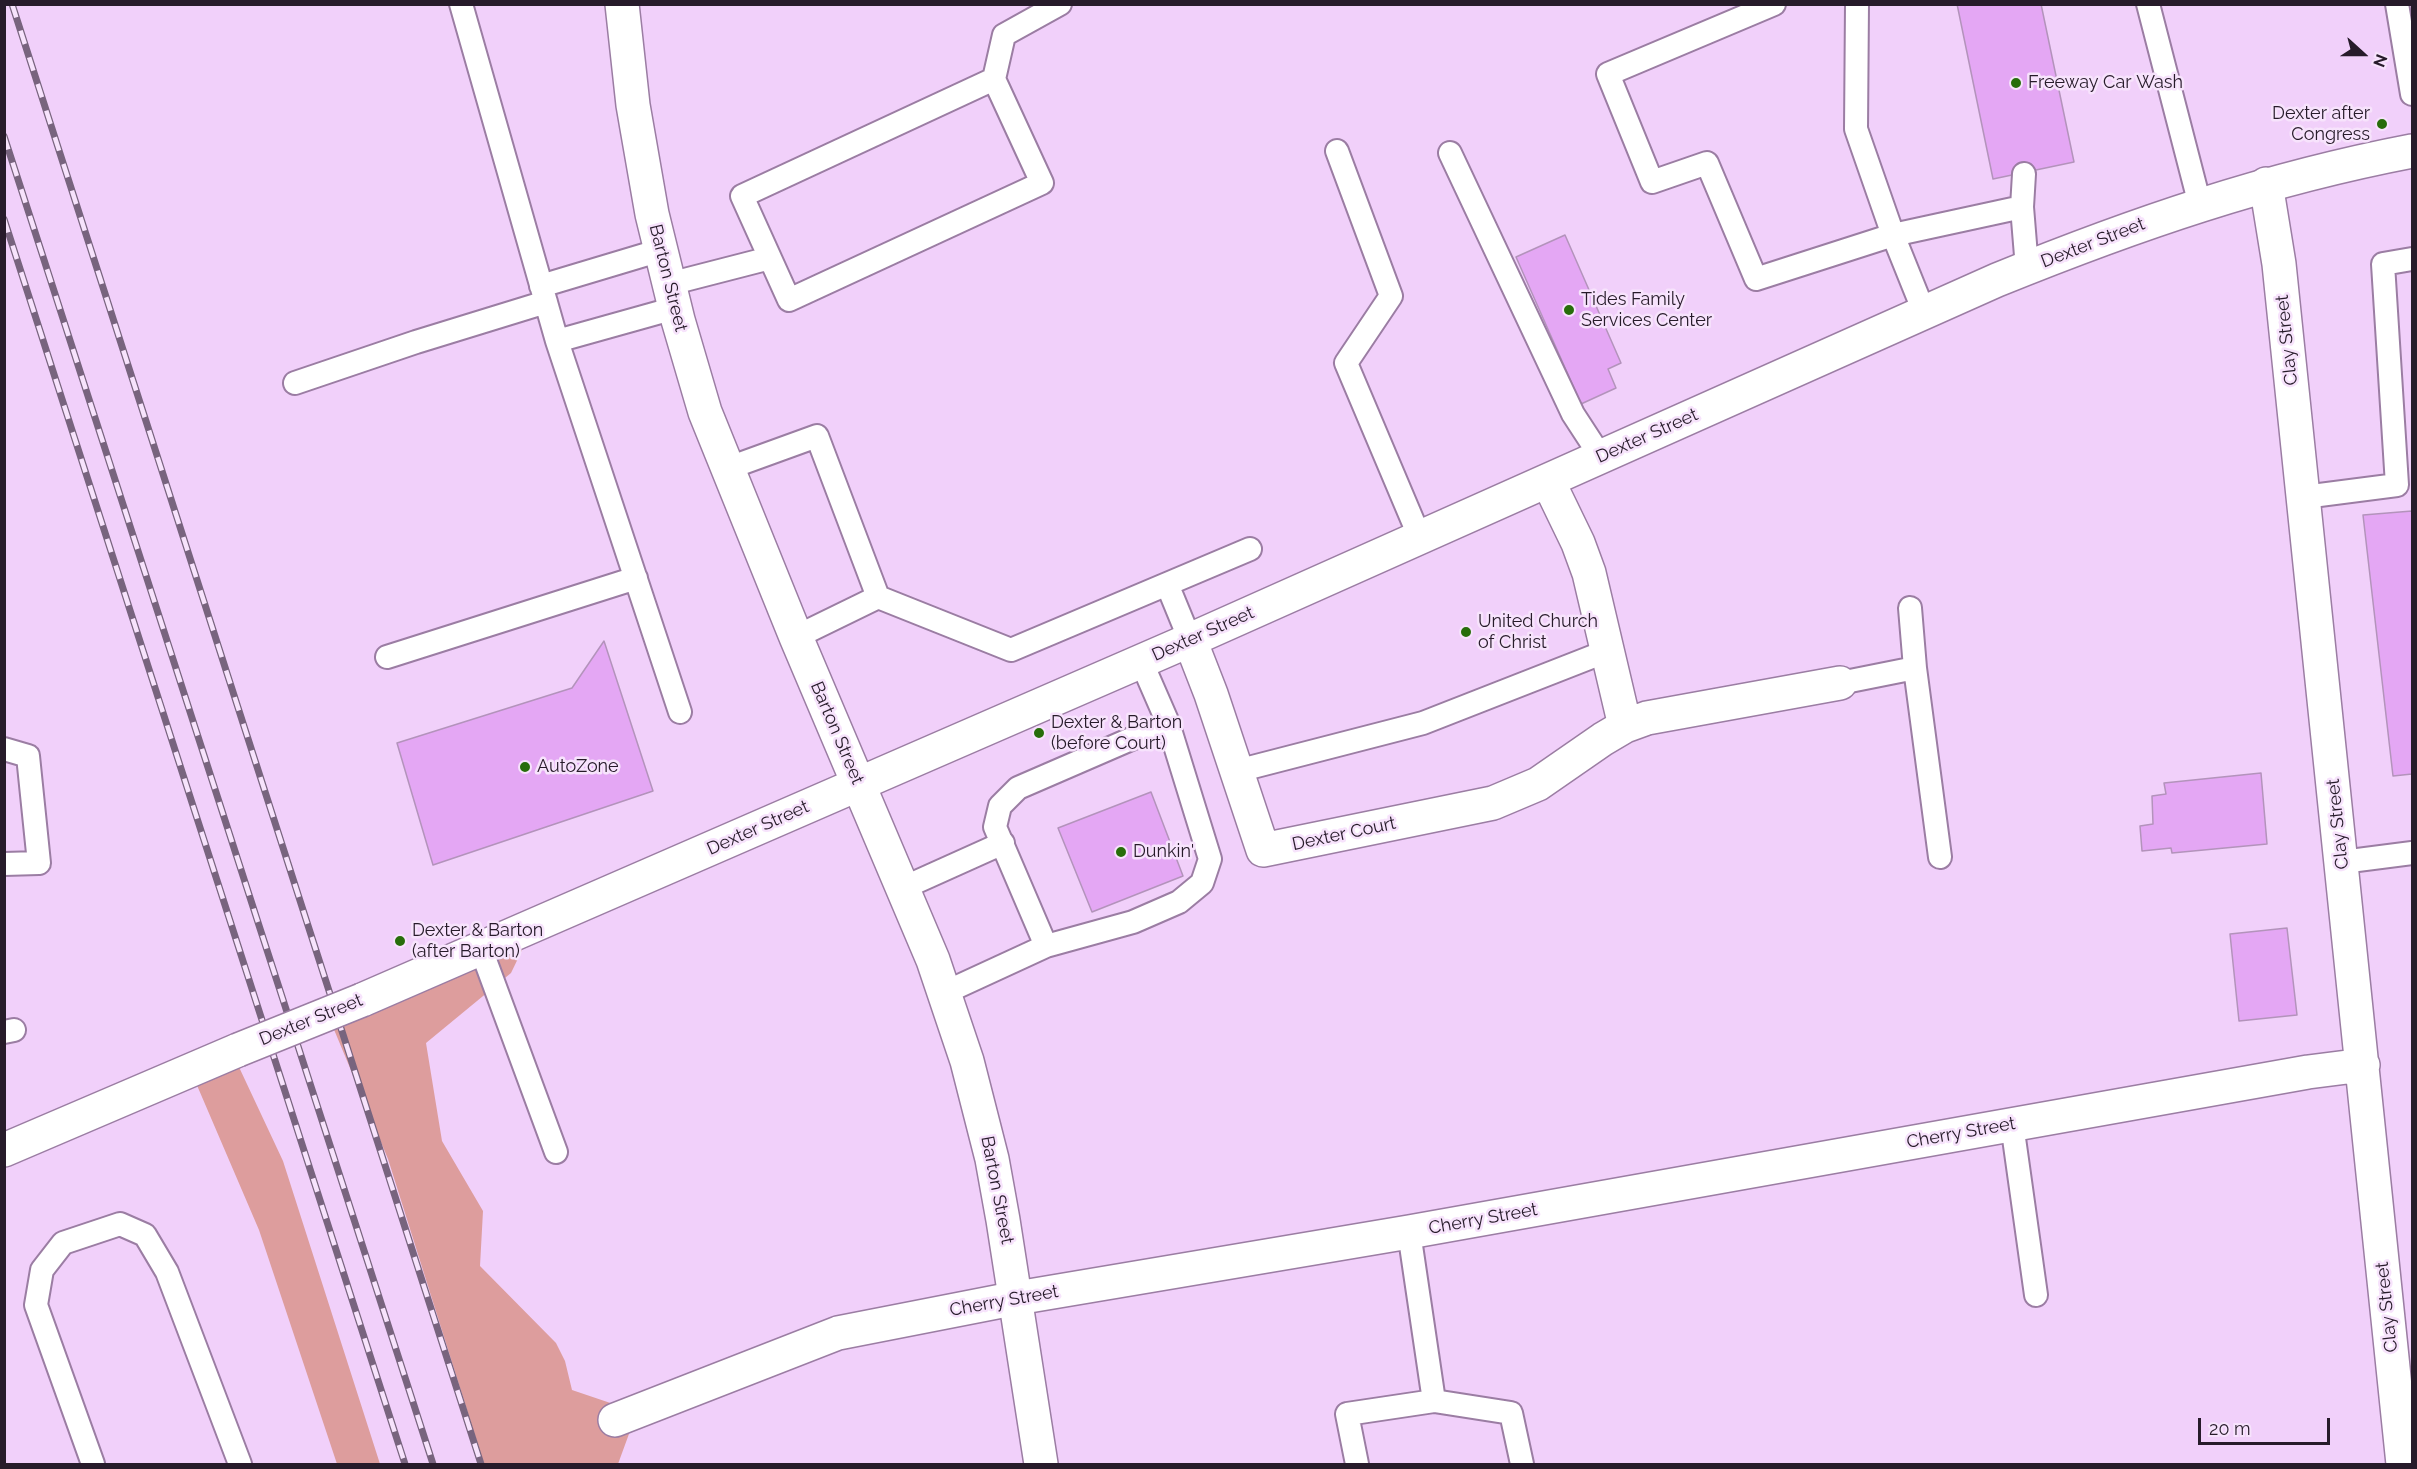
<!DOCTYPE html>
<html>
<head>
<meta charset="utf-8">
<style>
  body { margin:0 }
  #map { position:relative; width:2417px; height:1469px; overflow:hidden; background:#f1d0fa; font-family:Raleway,sans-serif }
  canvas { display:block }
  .frame { position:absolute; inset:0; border:6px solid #271b2a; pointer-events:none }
  .north { position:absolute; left:2333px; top:24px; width:60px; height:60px; -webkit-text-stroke:4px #f7e3fc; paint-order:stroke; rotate:111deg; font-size:16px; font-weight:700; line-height:24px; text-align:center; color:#271b2a }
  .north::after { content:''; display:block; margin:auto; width:21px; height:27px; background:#271b2a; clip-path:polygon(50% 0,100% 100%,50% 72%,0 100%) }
  .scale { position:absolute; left:2198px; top:1418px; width:132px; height:27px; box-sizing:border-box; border:3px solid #271b2a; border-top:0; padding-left:8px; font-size:18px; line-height:21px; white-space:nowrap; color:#271b2a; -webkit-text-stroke:4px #f7e3fc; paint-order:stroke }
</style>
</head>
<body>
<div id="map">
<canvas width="2417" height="1469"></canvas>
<div class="frame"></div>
<div class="north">N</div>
<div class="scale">20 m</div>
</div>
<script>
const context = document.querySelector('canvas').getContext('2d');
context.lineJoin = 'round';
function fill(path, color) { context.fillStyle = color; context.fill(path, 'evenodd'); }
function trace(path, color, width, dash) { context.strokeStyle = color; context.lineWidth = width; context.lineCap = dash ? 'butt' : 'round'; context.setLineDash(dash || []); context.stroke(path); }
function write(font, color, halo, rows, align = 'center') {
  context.font = font + ' Raleway,sans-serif'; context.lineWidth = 5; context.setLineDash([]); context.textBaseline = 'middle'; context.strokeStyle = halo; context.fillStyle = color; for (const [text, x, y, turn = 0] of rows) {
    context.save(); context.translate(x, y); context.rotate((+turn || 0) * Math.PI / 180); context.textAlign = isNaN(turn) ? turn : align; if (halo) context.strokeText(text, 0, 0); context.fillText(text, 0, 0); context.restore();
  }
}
const green = new Path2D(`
  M525 944 511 973 426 1043 442 1141 483 1211 480 1266 556 1343 565 1361 572 1390 637 1412 618 1464H484L388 1159 325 1008Z
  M231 1050 283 1161 380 1464H337L259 1230 193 1076Z`);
const building = new Path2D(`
  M1957 4H2041L2074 162 1993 179Z
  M1565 235 1621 363 1608 369 1616 388 1581 404 1516 257Z
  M2412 511V774L2393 776 2363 515Z
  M604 641 653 791 433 865 397 743 572 688Z
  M2261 773 2267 844 2172 853 2171 848 2142 851 2140 826 2153 824 2152 796 2166 794 2164 783Z
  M1151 792 1183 876 1092 912 1058 828Z
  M2287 928 2297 1015 2239 1021 2230 934Z`);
const service = new Path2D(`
  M461 4 557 341 680 712
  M1774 4 1608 74 1652 182 1707 163 1756 279 1893 235 1856 129 1857 4
  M2148 4 2200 205
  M2397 4 2412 94
  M994 79 1004 35 1060 4
  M1337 151 1391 296 1346 363 1420 538
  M1450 153 1573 414 1601 457
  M2022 207 2024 174
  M669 284 770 258 789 300 1042 183 994 79 742 196 770 258
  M541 286 661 250
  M1924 312 1893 235 2022 207 2027 268
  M557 341 675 308
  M295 383 416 342 546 302
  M726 469 817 436 878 597 1011 650 1250 549
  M2304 497 2397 485 2383 264 2412 259
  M1167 584 1190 640
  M1910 608 1915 668 1940 857
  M796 637 878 597
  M387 657 636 578
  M1840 683 1915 668
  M4 749 28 756 39 863 4 864
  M1237 771 1423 723 1607 651
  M2342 862 2412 853
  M903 888 1003 843
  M1046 946 1133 922 1179 902 1202 883 1210 859 1168 723
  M481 949 556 1152
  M944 993 1046 946 995 827 1000 806 1018 788 1168 723 1141 661
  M4 1032 14 1030
  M2012 1124 2036 1295
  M1409 1232 1434 1401 1511 1413 1522 1464
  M93 1464 36 1305 42 1270 63 1243 120 1224 145 1235 167 1272 240 1464
  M1357 1464 1347 1414 1434 1401`);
const minor = new Path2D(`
  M2266 184 2279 264 2403 1464
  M1548 481 1578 543 1589 573 1625 726
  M1190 640 1211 694 1263 850 1493 803 1538 784 1603 739 1625 726 1647 718 1840 683
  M615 1420 838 1333 1017 1298 1409 1232 2308 1072 2363 1065`);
const secondary = new Path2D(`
  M622 4 633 105 652 214 678 320 705 412 796 637 933 960 967 1061 992 1159 1003 1220 1041 1464`);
const primary = new Path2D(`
  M362 1000 1190 640 1997 280C2135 224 2266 179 2412 151
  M4 1150 238 1050`);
const rail = new Path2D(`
  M12 4 481 1464
  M4 136 433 1464
  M4 219 405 1464`);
const primaryBridge = new Path2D(`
  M238 1050 362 1000`);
const markers = [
  [2016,83,6,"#276d0a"],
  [2382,124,6,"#276d0a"],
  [1569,310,6,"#276d0a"],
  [1466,632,6,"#276d0a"],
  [1039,733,6,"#276d0a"],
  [525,767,6,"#276d0a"],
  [1121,852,6,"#276d0a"],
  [400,941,6,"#276d0a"]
];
const poiNames = [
  ["Freeway Car Wash",2028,83],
  ["Dexter after",2370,114,"right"],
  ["Congress",2370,135,"right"],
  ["Tides Family",1581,300],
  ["Services Center",1581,321],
  ["United Church",1478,622],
  ["of Christ",1478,643],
  ["Dexter & Barton",1051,723],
  ["(before Court)",1051,744],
  ["AutoZone",537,767],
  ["Dunkin'",1133,852],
  ["Dexter & Barton",412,931],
  ["(after Barton)",412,952]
];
const streetNames = [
  ["Dexter Street",2093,243,-21],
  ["Barton Street",668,278,76],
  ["Clay Street",2287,340,-96],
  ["Dexter Street",1647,436,-24],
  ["Dexter Street",1203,634,-24],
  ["Barton Street",837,733,67],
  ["Clay Street",2338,824,-96],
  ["Dexter Street",758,828,-24],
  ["Dexter Court",1344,834,-12],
  ["Dexter Street",311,1020,-22],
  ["Cherry Street",1961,1133,-10],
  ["Barton Street",997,1190,79],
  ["Cherry Street",1483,1219,-10],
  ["Cherry Street",1004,1301,-10],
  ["Clay Street",2387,1307,-96]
];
fill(green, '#dd9d9d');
fill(building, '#e4a7f4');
trace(building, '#b393bb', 1.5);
trace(service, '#9b7da3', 26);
trace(minor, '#9b7da3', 36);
trace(secondary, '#9b7da3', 36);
trace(primary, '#9b7da3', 36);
trace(service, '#fff', 22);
trace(minor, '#fff', 33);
trace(secondary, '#fff', 33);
trace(primary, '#fff', 33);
trace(rail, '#78647e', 7);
trace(rail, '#f7e3fc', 4.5, [14]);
trace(primaryBridge, '#9b7da3', 36, []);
trace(primaryBridge, '#fff', 33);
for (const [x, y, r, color] of markers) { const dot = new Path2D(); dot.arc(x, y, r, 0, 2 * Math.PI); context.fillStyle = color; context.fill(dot); trace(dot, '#f7e3fc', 2); }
write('18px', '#271b2a', '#f7e3fc', poiNames, 'left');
write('18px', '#271b2a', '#f7e3fc', streetNames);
</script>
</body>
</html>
